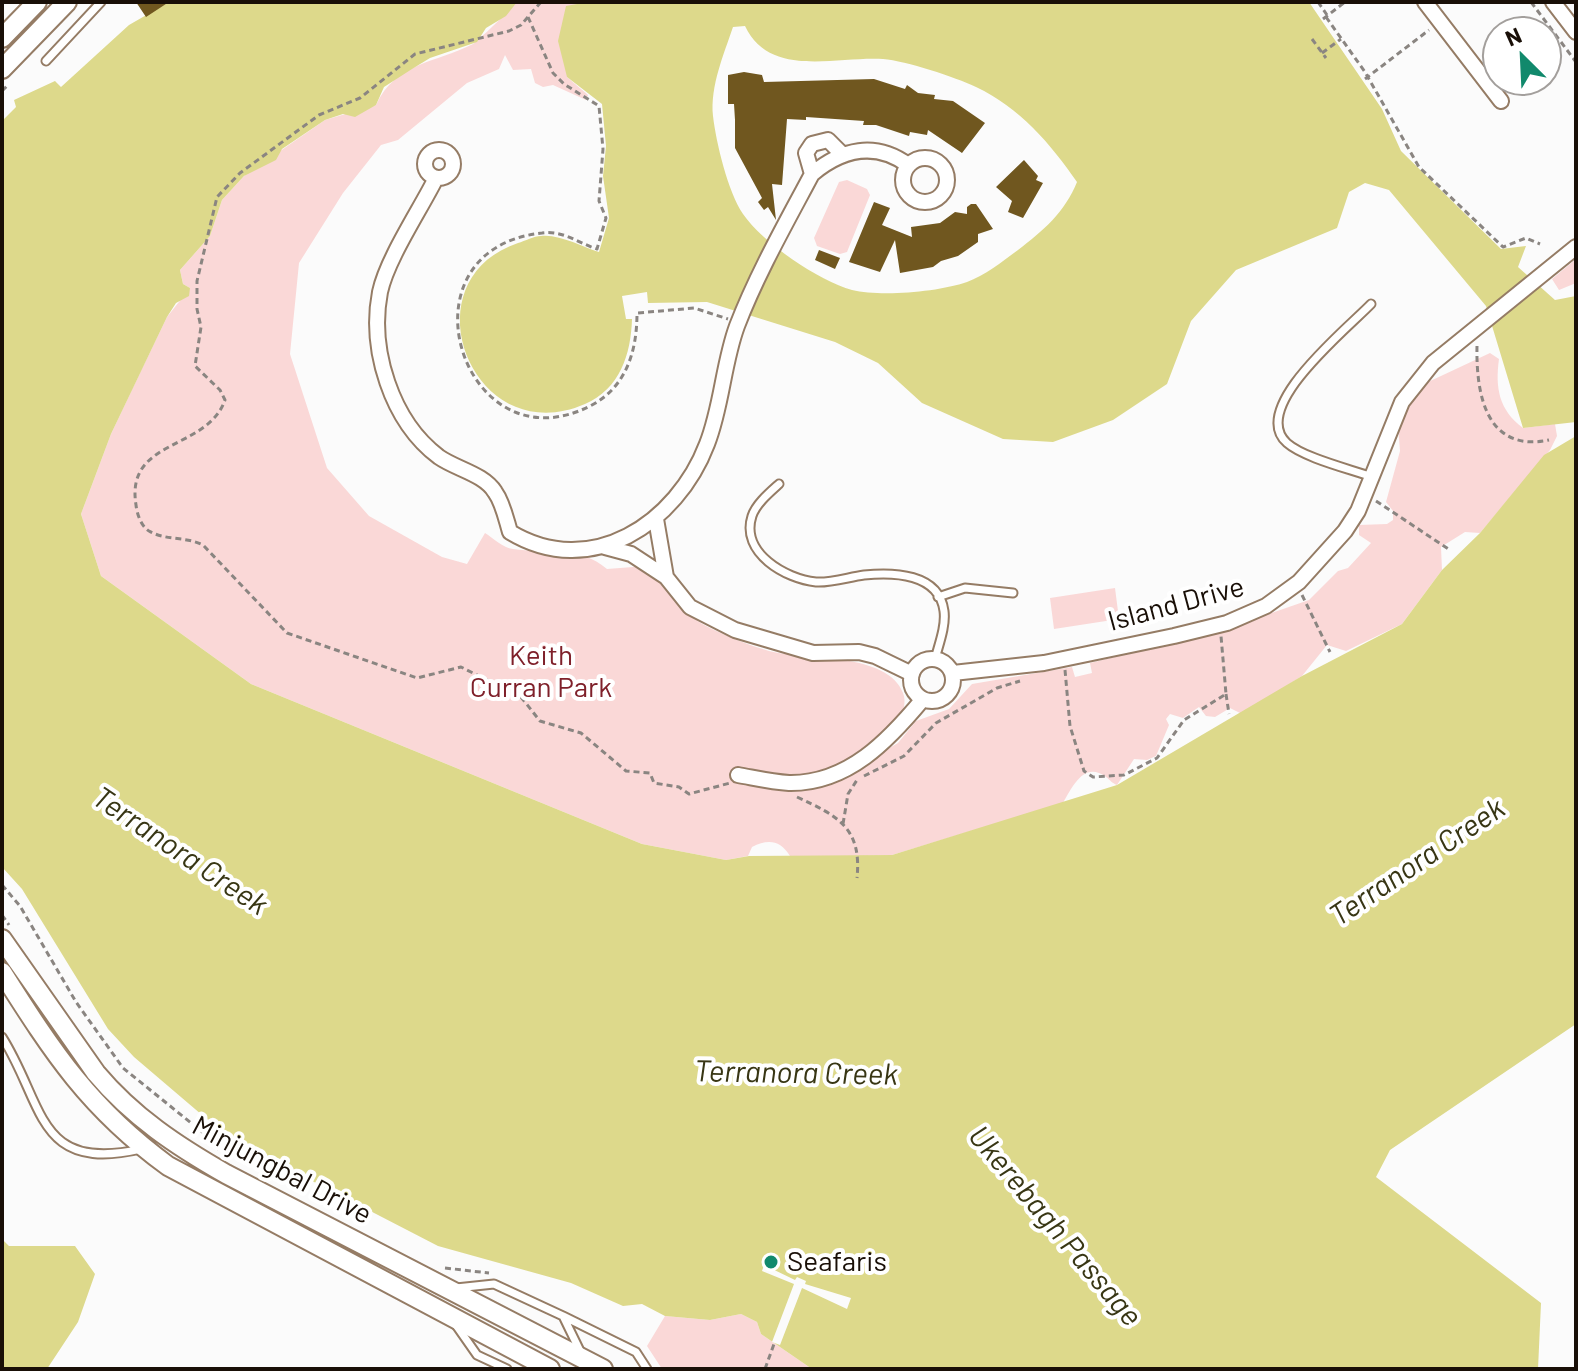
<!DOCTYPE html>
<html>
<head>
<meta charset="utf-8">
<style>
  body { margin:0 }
  #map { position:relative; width:1578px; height:1371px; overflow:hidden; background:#fbfbfb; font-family:Barlow,sans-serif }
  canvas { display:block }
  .frame { position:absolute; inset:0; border:4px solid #190f07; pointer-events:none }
  .north { position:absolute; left:1482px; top:16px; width:80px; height:80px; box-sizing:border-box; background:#fff; border:2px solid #a39f9c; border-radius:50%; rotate:336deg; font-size:22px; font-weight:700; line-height:32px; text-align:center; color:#190f07 }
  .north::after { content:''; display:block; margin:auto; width:28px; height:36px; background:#11896c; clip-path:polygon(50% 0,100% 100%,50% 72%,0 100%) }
</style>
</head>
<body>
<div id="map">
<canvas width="1578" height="1371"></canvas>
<div class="frame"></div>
<div class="north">N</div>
</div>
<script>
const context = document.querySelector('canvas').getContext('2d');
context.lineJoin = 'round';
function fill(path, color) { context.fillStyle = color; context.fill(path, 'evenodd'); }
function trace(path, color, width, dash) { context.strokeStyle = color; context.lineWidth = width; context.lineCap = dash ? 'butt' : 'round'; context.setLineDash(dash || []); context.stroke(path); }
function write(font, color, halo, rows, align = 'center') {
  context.font = font + ' Barlow,sans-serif'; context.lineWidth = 8; context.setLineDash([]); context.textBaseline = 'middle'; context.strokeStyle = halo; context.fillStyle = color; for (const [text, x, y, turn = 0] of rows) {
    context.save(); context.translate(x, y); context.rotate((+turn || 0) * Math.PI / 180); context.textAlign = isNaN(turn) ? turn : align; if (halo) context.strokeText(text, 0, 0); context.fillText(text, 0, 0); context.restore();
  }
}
const green = new Path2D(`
  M517 2H588L578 3 567 77 588 95 586 100 553 85 543 87 535 83 531 69 513 70 505 55 499 69 467 83 398 140 381 145 343 193 299 263 290 354 327 468 369 516 442 557 467 564 485 533C493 538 503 548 513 549 545 554 580 545 607 569L646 566C666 586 680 612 706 626 726 636 748 645 769 651 804 660 888 652 903 693 910 710 891 734 886 750L898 743 916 721 949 709 972 684 1072 667 1075 677 1092 673 1090 663 1217 632 1309 600 1338 571 1348 568 1371 543 1359 535V525L1387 524 1393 520V511L1386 502 1400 451 1398 426 1408 398 1426 383 1490 353 1499 359C1495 388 1499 410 1523 428L1555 424 1557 436 1550 450 1480 533 1465 532 1441 547 1442 570 1402 624 1346 651 1327 645 1302 676 1242 714 1230 708 1215 717 1206 716 1199 707 1183 718 1170 714 1166 719 1169 725 1156 756 1147 760 1134 759 1117 785C1112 783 1110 780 1106 777 1084 761 1073 786 1063 803L892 855 800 858 790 856C780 840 768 839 752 847L748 856 726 860 642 844 251 684 101 576 81 514 111 434 139 375 167 317 190 288 183 284 180 270 210 236 222 200 244 176 325 120 376 105C396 62 436 63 473 44 477 42 512 8 517 2Z
  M847 180 867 189 870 195 847 252 840 254 817 246 814 238 839 182Z
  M1576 259V283L1559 290 1552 279Z
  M1115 588 1119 619 1054 629 1050 598Z
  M741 1314 757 1322 761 1334 812 1369H662L647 1346 665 1316 710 1320Z`);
const water = new Path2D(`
  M169 2H517L506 16 486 28 477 42 430 58 412 69 384 87 376 105 355 117 343 114 325 120 282 149 276 160 244 176 222 200 210 236 180 270 183 284 190 288 189 296 176 303 167 317 111 434 81 514 101 576 251 684 642 844 726 860 749 856 892 855 1117 785 1302 676 1402 624 1442 570 1480 533 1544 455 1576 436V1024L1390 1150 1376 1177 1541 1303 1538 1369H812L761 1334 757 1322 741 1314 710 1320 665 1316 642 1304 623 1306 571 1283 438 1246 229 1138 134 1057 108 1029 22 889 2 867V121L16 107 14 100 55 81 61 87 129 25Z
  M588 2H1309L1382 109 1401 151 1501 249 1526 246 1518 267 1555 300 1576 296V422L1523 428 1486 306 1389 190 1365 183 1349 192 1337 228 1236 270 1191 321 1167 384 1113 420 1053 442 1003 439 922 403 878 363 835 342 707 302 648 303 647 292 622 296 626 319H632C631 354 620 389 585 404 473 453 405 281 518 243 525 241 534 236 541 236 560 234 582 247 599 252L609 218 603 176 606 146 602 104 567 77 558 41 566 6ZM745 26C770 79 837 56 883 59 906 61 955 77 976 87 1020 108 1050 143 1077 182 1065 212 1043 231 1018 250 1003 261 984 276 967 282 938 292 881 297 852 290 819 281 762 242 743 214 728 192 716 142 713 116 710 86 724 54 733 27Z
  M2 1239 9 1246H75L95 1274 78 1322 47 1369H2Z`);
const pier = new Path2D(`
  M764 1265 795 1280 797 1277 806 1281 805 1284 851 1298 847 1309 802 1288 780 1345 772 1342 794 1284 762 1271Z`);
const building = new Path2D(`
  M136 2H169L146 17Z
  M744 72 762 75 764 82 874 79 905 89 907 85 918 93 935 95 934 99 953 101 985 123 962 153 928 130 927 135 910 132 909 136 876 125H863L864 121 806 117V120L787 119 782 185 772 184 776 220 768 207 764 210 758 202 762 198 735 148V120L734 104H728V75Z
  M1024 160 1038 176 1036 180 1043 183 1023 218 1008 212 1012 201 996 187Z
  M874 202 890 208 882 225 912 237 911 227 940 223 955 212 967 214V207L971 204H976L993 229 978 234V242L958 256 941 261 933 267 900 273 895 240 880 272 849 262Z
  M819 250 840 258 835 269 815 260Z`);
const path = new Path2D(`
  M541 2 521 25 509 31 415 54 360 98 319 115 240 173 217 197 197 281V309L201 327 195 366 220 390 225 400C207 451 125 438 136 505 137 514 141 526 149 531 166 541 185 536 203 545L287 633 417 678 461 667 521 697 540 721 581 733 626 771 650 773 654 783 679 787 689 794 730 783
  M1318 2 1327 15
  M1531 2 1576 62
  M528 17 553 73 564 84 599 106 603 149 599 201 606 218 597 249C578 243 563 230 542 233 392 249 463 473 592 405 627 386 637 350 637 313L694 308 728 319
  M1326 17 1365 72 1419 167 1503 247 1526 238 1540 244
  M1323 19 1345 2
  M1312 39 1326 58
  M1322 53 1341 39
  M1365 79 1429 30
  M2 91 9 84
  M1477 346C1476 394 1486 453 1549 440
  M1376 501 1450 550
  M1302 595 1330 652
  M1065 670 1070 726 1084 771 1093 777 1124 775 1157 758 1184 720 1226 694 1221 636
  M1226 694 1229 714
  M864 776 904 756 936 723 997 688 1020 681
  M797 797C838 816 862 828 857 878
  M843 824 848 794 857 780
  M2 885 20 906 76 1002 123 1068 211 1139 220 1151
  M2 915 9 925
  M445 1268 489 1273
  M765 1369 774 1344`);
const service = new Path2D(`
  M46 61 101 2
  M1371 304C1347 329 1248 408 1287 443 1304 458 1350 469 1372 477
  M779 484C769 493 756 504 752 516 740 553 786 579 816 582 831 583 849 577 864 575 893 572 939 573 944 611 946 626 939 644 935 659
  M938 597 965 588 1013 593
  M2 1037C45 1105 36 1173 141 1149
  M456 1288 494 1284 563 1316 581 1353
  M563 1316 636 1352 647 1369
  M456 1325 477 1355 507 1369`);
const minor = new Path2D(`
  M1425 2 1501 101
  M1553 2 1576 32
  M425 164a14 14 0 1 1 28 0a14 14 0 1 1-28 0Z
  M903 180a22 22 0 1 1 44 0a22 22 0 1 1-44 0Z
  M812 174 806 153 812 144 828 140 842 154
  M436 178C420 210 387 259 380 292 369 349 391 421 439 457 456 469 484 474 495 492 503 503 506 519 510 532 591 581 677 523 707 444 722 406 723 364 737 326 757 274 786 223 812 174 842 149 875 141 908 165
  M656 519 666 577 690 607 735 630 813 653 859 652 875 656 912 674
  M605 547 631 554 666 577
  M911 680a21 21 0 1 1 42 0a21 21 0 1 1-42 0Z
  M953 673 1044 663 1174 636 1227 623 1266 606 1299 582 1345 531 1358 511 1402 402 1433 363 1576 247
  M738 775C755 778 772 782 789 783 848 784 889 740 923 699`);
const secondary = new Path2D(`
  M2 38 37 2
  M2 69 67 2
  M2 939 96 1073C133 1117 177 1146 226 1174L603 1369
  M2 972C54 1054 89 1108 168 1166L550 1369`);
const markers = [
  [771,1262,8,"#11896c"]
];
const streetNames = [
  ["Island Drive",1176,604,-15],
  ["Minjungbal Drive",282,1170,28]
];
const parkNames = [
  ["Keith",541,656],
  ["Curran Park",541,688]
];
const poiNames = [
  ["Seafaris",787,1262]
];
const waterNames = [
  ["Terranora Creek",180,851,34],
  ["Terranora Creek",1417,862,-34],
  ["Terranora Creek",796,1073,1],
  ["Ukerebagh Passage",1055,1226,50]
];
fill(green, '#fad8d7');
fill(water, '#ddd98b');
fill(pier, '#fbfbfb');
fill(building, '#70571f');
trace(service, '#957c65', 11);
trace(minor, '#957c65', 18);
trace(secondary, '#957c65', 22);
trace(path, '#8a8581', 3, [6, 4]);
trace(service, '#fff', 7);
trace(minor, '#fff', 14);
trace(secondary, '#fff', 18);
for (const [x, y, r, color] of markers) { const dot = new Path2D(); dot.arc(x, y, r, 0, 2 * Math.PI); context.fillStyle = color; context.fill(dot); trace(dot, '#fff', 3); }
write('28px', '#190f07', '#fff', streetNames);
write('28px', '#7f202a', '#fff', parkNames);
write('28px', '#190f07', '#fff', poiNames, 'left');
write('italic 30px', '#383614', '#fff', waterNames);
</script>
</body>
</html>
